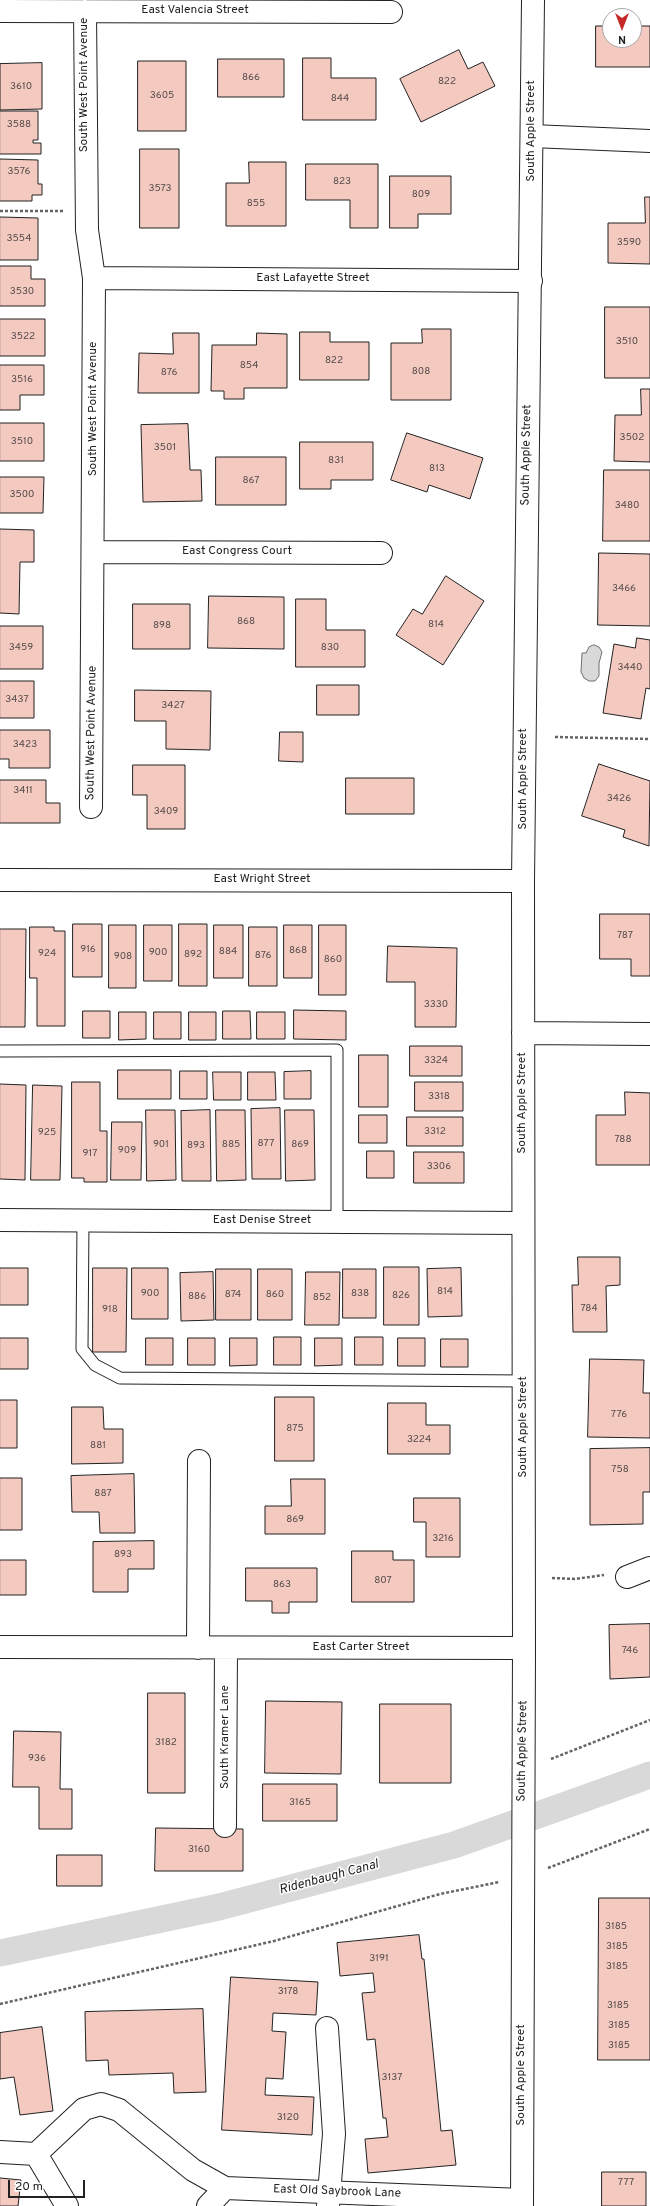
<!DOCTYPE html>
<html>
<head>
<meta charset="utf-8">
<style>
  body { margin:0 }
  #map { position:relative; width:650px; height:2206px; overflow:hidden; background:#fff; font-family:Overpass,sans-serif }
  canvas { display:block }
  .north { position:absolute; left:602px; top:8px; width:40px; height:40px; box-sizing:border-box; background:#fff; border:1px solid #a7a7a7; border-radius:50%; rotate:180deg; font-size:11px; font-weight:700; line-height:16px; text-align:center; color:#222 }
  .north::after { content:''; display:block; margin:auto; width:14px; height:18px; background:#c62828; clip-path:polygon(50% 0,100% 100%,50% 72%,0 100%) }
  .scale { position:absolute; left:8px; top:2180px; width:77px; height:18px; box-sizing:border-box; border:2px solid #222; border-top:0; padding-left:5px; font-size:12px; line-height:14px; white-space:nowrap; color:#222; -webkit-text-stroke:3px #fff; paint-order:stroke }
</style>
</head>
<body>
<div id="map">
<canvas width="650" height="2206"></canvas>
<div class="north">N</div>
<div class="scale">20 m</div>
</div>
<script>
const context = document.querySelector('canvas').getContext('2d');
context.lineJoin = 'round';
function fill(path, color) { context.fillStyle = color; context.fill(path, 'evenodd'); }
function trace(path, color, width, dash) { context.strokeStyle = color; context.lineWidth = width; context.lineCap = dash ? 'butt' : 'round'; context.setLineDash(dash || []); context.stroke(path); }
function write(font, color, halo, rows, align = 'center') {
  context.font = font + ' Overpass,sans-serif'; context.lineWidth = 3; context.setLineDash([]); context.textBaseline = 'middle'; context.strokeStyle = halo; context.fillStyle = color; for (const [text, x, y, turn = 0] of rows) {
    context.save(); context.translate(x, y); context.rotate((+turn || 0) * Math.PI / 180); context.textAlign = isNaN(turn) ? turn : align; if (halo) context.strokeText(text, 0, 0); context.fillText(text, 0, 0); context.restore();
  }
}
const water = new Path2D(`
  M594 645 599 647 602 652 599 663V676L595 681H589L584 678 581 672 582 653H586L589 647Z`);
const canal = new Path2D(`
  M0 1953 219 1907 454 1845 650 1775`);
const building = new Path2D(`
  M596 26H610V40H634V26H650V67H596Z
  M459 50 468 69 483 62 495 86 421 122 400 79Z
  M303 58H331V78H376V120H303Z
  M218 59H284V97H218Z
  M138 61H186V131H138Z
  M42 63V109L0 110V64Z
  M0 111H38V140H33V143H41V154H0Z
  M140 149H179V228H140Z
  M0 159 38 160V184H42V195H32V201H0Z
  M249 162H286V226H226V183H249Z
  M306 164H378V228H350V200H306Z
  M390 176H451V214H418V228H390Z
  M645 197H650V264L608 263V223H645Z
  M0 217 38 218V260H0Z
  M0 266H31V279H45V306H0Z
  M605 307H650V378H605Z
  M0 319H45V356H0Z
  M422 329H451V400H391V343H422Z
  M300 332H330V342H369V380H300Z
  M173 333H199V393H138L139 353 173 354Z
  M257 333 287 334V388H244V399H224V391H211L212 345H256Z
  M0 365H44V395H20V410H0Z
  M641 389H650V462L614 461 615 415H641Z
  M0 423H44V461H0Z
  M188 424 190 470H201L202 501 143 502 141 425Z
  M407 433 483 458 470 499 429 485 427 492 391 480Z
  M300 442H373V480H331V489H300Z
  M216 457H286V505H216Z
  M604 470H650V541H603Z
  M0 477H44L43 513H0Z
  M0 529 34 530V562H20L19 614 0 613Z
  M599 553 650 554V626L598 625Z
  M446 576 484 601 443 665 396 635 413 609 422 614Z
  M209 596 284 597V649L208 648Z
  M296 599H326V630H365V667H296Z
  M133 604H190V649H133Z
  M0 626H43V669H0Z
  M637 638 650 640V689L646 688 641 719 603 713 614 644 635 648Z
  M0 681H34V718H0Z
  M317 685H359V715H317Z
  M135 690 211 691 210 750 166 749V721H135Z
  M0 730H50V768H9V759H0Z
  M280 732H303V762L279 761Z
  M599 764 650 781 649 846 623 837 625 830 582 816Z
  M133 765H185V829H147V795H133Z
  M346 778H414V814H346Z
  M0 780H46V803H60V823H0Z
  M600 914H650V976H631V959H600Z
  M73 924H102V977H73Z
  M179 924H207V986H179Z
  M109 925H136V988H109Z
  M144 925H172V981H144Z
  M214 925H243V978H214Z
  M284 925H312V978H284Z
  M319 925H346V995H319Z
  M30 927H54V931H65V1026H37V978H30Z
  M249 927H277V986H249Z
  M0 929H26L25 1027H0Z
  M388 946 457 948 456 1027H415V982H387Z
  M294 1010 346 1011V1040L294 1039Z
  M83 1011H110V1038H83Z
  M223 1011H250L251 1039H223Z
  M119 1012H146V1039L119 1040Z
  M154 1012H181V1039H154Z
  M189 1012H216V1040H189Z
  M257 1012H285V1039H257Z
  M410 1046H462V1076H410Z
  M359 1055H388V1107H359Z
  M118 1070H171V1099H118Z
  M180 1071H207V1099H180Z
  M311 1071V1099H284V1072Z
  M213 1072H241V1100H214Z
  M248 1072H275L276 1100H248Z
  M72 1082H100V1131H107V1182H84V1178H72Z
  M415 1082H463V1111H415Z
  M0 1084 26 1085 25 1180 0 1179Z
  M33 1085 62 1086 60 1180H31Z
  M625 1092 650 1093V1165H596V1115H625Z
  M280 1108 281 1179H252L251 1109Z
  M146 1110H175L176 1180 147 1181Z
  M210 1110 211 1181H182L181 1111Z
  M216 1110H245L246 1180 217 1181Z
  M285 1110H314L315 1180 286 1181Z
  M359 1115H387V1143H359Z
  M407 1117H463V1146H407Z
  M112 1122H142L141 1180H111Z
  M367 1151H394V1178H367Z
  M414 1152H464V1183H414Z
  M578 1257H620V1285L606 1286 607 1332H573L572 1285H578Z
  M384 1267H419V1325H384Z
  M0 1268H28V1305H0Z
  M93 1268H127L126 1352H93Z
  M132 1268H168V1319H132Z
  M461 1268 462 1316 428 1317 427 1269Z
  M216 1269H251V1320H216Z
  M258 1269H292V1320H258Z
  M343 1269H376V1318H343Z
  M213 1272 214 1320 181 1321 180 1273Z
  M306 1272H340L339 1325H305Z
  M274 1337H301V1365H274Z
  M355 1337H383V1365H355Z
  M0 1338H28V1369H0Z
  M146 1338H173V1365H146Z
  M188 1338H215V1365H188Z
  M230 1338H257V1365L230 1366Z
  M315 1338H342V1365L315 1366Z
  M398 1338H425V1366H398Z
  M441 1339H468V1367H441Z
  M590 1359 644 1360 643 1393H650V1438L588 1437Z
  M275 1397H314V1461H275Z
  M0 1400H17V1448H0Z
  M388 1403H426V1425H450V1454H388Z
  M72 1407H103L104 1429H123V1463L72 1464Z
  M650 1448V1492H643V1524L590 1525V1449Z
  M134 1474 135 1533H100L99 1512H72L71 1476Z
  M0 1478H22V1530H0Z
  M291 1479H325V1534H265V1506H291Z
  M414 1498H460V1557H426V1522H414Z
  M154 1541V1569H128V1592H93V1542Z
  M352 1551H393V1560H414V1602H352Z
  M0 1560H26V1595H0Z
  M246 1568H317V1602H289V1613H272V1601H246Z
  M650 1624V1677L610 1679 609 1625Z
  M148 1693H185V1793H148Z
  M266 1701 342 1702 341 1774 265 1773Z
  M380 1704H451V1783H380Z
  M14 1731 61 1732 60 1789H72V1829H39V1787H13Z
  M263 1784H337V1821H263Z
  M156 1828 243 1829V1871H155Z
  M57 1855H102V1886H57Z
  M599 1898H650V2060H598Z
  M419 1935 422 1959H424L441 2131 452 2130 456 2165 368 2173 365 2139 388 2137 386 2118H383L375 2039 367 2040 362 1993 375 1992 373 1973 340 1976 337 1943Z
  M231 1977 318 1982 316 2015 273 2013 272 2031 286 2032 283 2079 266 2078 265 2095 314 2097 312 2135 222 2130Z
  M203 2009 206 2092 174 2093 173 2073 109 2075 108 2060 86 2061 85 2012Z
  M42 2027 53 2111 20 2115 14 2077 0 2079V2033Z
  M602 2172H646V2206H602Z
  M0 2178 21 2180 18 2206H0Z`);
const path = new Path2D(`
  M0 211H63
  M555 737 650 739
  M552 1578 575 1579 604 1575
  M551 1759 650 1720
  M548 1868 650 1829
  M0 2004 274 1941 440 1894 499 1882`);
const lane = new Path2D(`
  M0 1051 337 1050V1222
  M83 1220 82 1349 95 1365 120 1378 524 1381`);
const street = new Path2D(`
  M0 11 391 12
  M85 11 87 230 94 278 91 807
  M532 136 650 141
  M94 278 531 281
  M94 552 381 553
  M0 1220 523 1223
  M627 1577 650 1568
  M0 1647 524 1648
  M198 1648 199 1461
  M225 1826 226 1648
  M327 2028 334 2134 328 2206
  M0 2152 36 2154 84 2109 101 2104 119 2110 193 2170 225 2188 522 2200
  M36 2154 67 2206
  M208 2206 225 2188`);
const secondary = new Path2D(`
  M0 880 523 881
  M523 1033 650 1034
  M522 2206 524 1648 523 881 533 0`);
const numberNames = [
  ["866",251,78],
  ["822",447,82],
  ["3610",21,87],
  ["3605",162,96],
  ["844",340,99],
  ["3588",19,125],
  ["3576",19,172],
  ["823",342,182],
  ["3573",160,189],
  ["809",421,195],
  ["855",256,204],
  ["3554",19,239],
  ["3590",629,243],
  ["3530",22,292],
  ["3522",23,337],
  ["3510",627,342],
  ["822",334,361],
  ["854",249,366],
  ["808",421,372],
  ["876",169,373],
  ["3516",22,380],
  ["3502",632,438],
  ["3510",22,442],
  ["3501",165,448],
  ["831",336,461],
  ["813",437,469],
  ["867",251,481],
  ["3500",22,495],
  ["3480",627,506],
  ["3466",624,589],
  ["868",246,622],
  ["814",436,625],
  ["898",162,626],
  ["3459",21,648],
  ["830",330,648],
  ["3440",630,668],
  ["3437",17,700],
  ["3427",173,706],
  ["3423",25,745],
  ["3411",23,791],
  ["3426",619,799],
  ["3409",166,812],
  ["787",625,936],
  ["916",88,950],
  ["868",298,951],
  ["884",228,952],
  ["900",158,953],
  ["924",47,954],
  ["892",193,955],
  ["876",263,956],
  ["908",123,957],
  ["860",333,960],
  ["3330",436,1005],
  ["3324",436,1061],
  ["3318",439,1097],
  ["3312",435,1132],
  ["925",47,1133],
  ["788",623,1140],
  ["877",266,1144],
  ["901",161,1145],
  ["885",231,1145],
  ["869",300,1145],
  ["893",196,1146],
  ["909",127,1151],
  ["917",90,1154],
  ["3306",439,1167],
  ["814",445,1292],
  ["900",150,1294],
  ["838",360,1294],
  ["874",233,1295],
  ["860",275,1295],
  ["826",401,1296],
  ["886",197,1297],
  ["852",322,1298],
  ["784",589,1309],
  ["918",110,1310],
  ["776",619,1415],
  ["875",295,1429],
  ["3224",419,1440],
  ["881",98,1446],
  ["758",620,1470],
  ["887",103,1494],
  ["869",295,1520],
  ["3216",443,1539],
  ["893",123,1555],
  ["807",383,1581],
  ["863",282,1585],
  ["746",630,1651],
  ["3182",166,1743],
  ["936",37,1759],
  ["3165",300,1803],
  ["3160",199,1850],
  ["3185",616,1927],
  ["3185",617,1947],
  ["3191",379,1959],
  ["3185",617,1967],
  ["3178",288,1992],
  ["3185",618,2006],
  ["3185",619,2026],
  ["3185",619,2046],
  ["3137",392,2078],
  ["3120",288,2118],
  ["777",626,2183]
];
const streetNames = [
  ["East Valencia Street",195,11],
  ["South West Point Avenue",85,85,-90],
  ["South Apple Street",532,131,-90],
  ["East Lafayette Street",313,279],
  ["South West Point Avenue",94,409,-90],
  ["South Apple Street",527,455,-89],
  ["East Congress Court",237,552],
  ["South West Point Avenue",92,733,-89],
  ["South Apple Street",524,779,-90],
  ["East Wright Street",262,880],
  ["South Apple Street",523,1103,-90],
  ["East Denise Street",262,1221],
  ["South Apple Street",524,1427,-90],
  ["East Carter Street",361,1648],
  ["South Kramer Lane",226,1737,-90],
  ["South Apple Street",523,1751,-89],
  ["South Apple Street",522,2075,-90],
  ["East Old Saybrook Lane",337,2192,2]
];
const waterNames = [
  ["Ridenbaugh Canal",329,1878,-15]
];
fill(water, '#d9d9d9');
trace(water, '#6f6f6f', 1);
trace(canal, '#d9d9d9', 27);
fill(building, '#f3c9c0');
trace(building, '#222', 1);
trace(lane, '#222', 13);
trace(street, '#222', 24);
trace(secondary, '#222', 24);
trace(path, '#646464', 2.5, [3, 2]);
trace(lane, '#fff', 11);
trace(street, '#fff', 22);
trace(secondary, '#fff', 22);
write('10px', '#564c4a', null, numberNames);
write('12px', '#222', '#fff', streetNames);
write('italic 13px', '#222', '#fff', waterNames);
</script>
</body>
</html>
